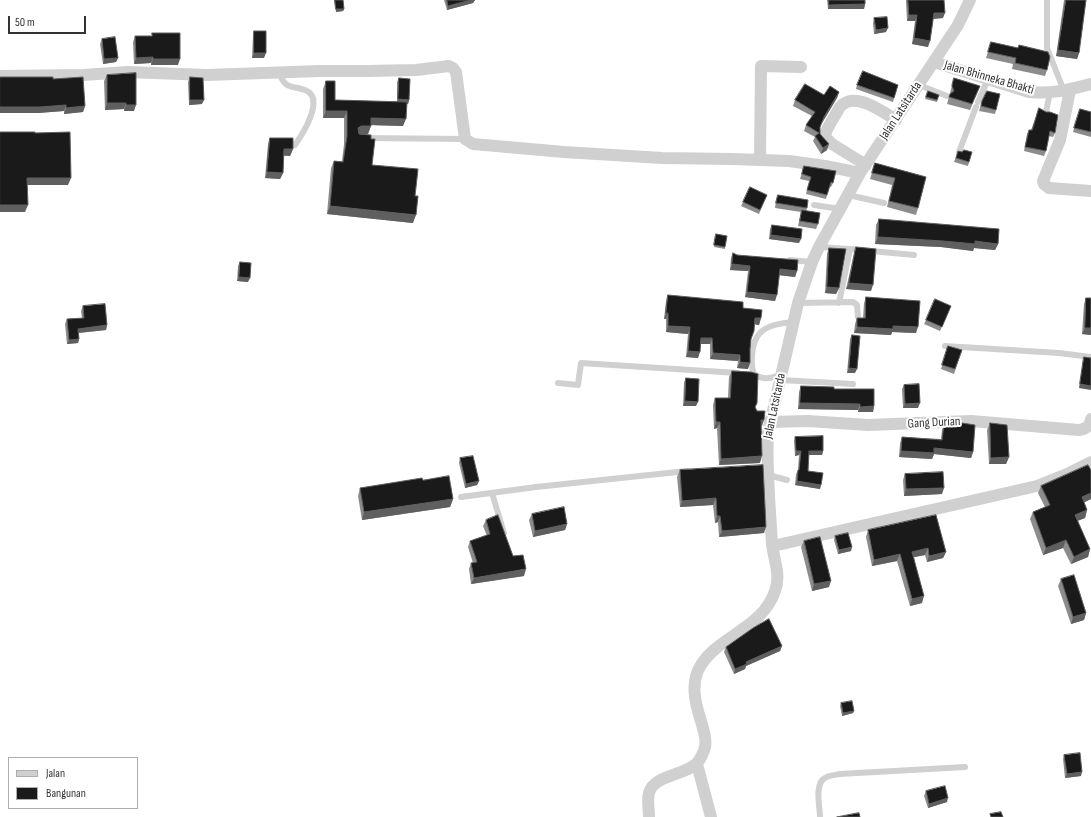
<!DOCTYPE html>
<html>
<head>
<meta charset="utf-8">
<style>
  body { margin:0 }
  #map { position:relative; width:1091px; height:817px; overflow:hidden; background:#fff; font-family:"Sofia Sans Condensed",sans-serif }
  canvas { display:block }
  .legend { position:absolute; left:8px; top:757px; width:130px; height:52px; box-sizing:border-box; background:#fff; border:1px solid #adadad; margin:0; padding:5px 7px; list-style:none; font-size:12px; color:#333 }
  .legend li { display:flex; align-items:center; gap:8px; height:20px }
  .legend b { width:20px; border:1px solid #adadad }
  .scale { position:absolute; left:8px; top:16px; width:78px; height:18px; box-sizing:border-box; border:2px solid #333; border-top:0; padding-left:5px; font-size:12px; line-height:14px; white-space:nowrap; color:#333; -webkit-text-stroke:3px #fff; paint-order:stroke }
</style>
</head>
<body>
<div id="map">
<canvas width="1091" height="817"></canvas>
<ul class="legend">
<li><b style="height:5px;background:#d0d0d0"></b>Jalan</li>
<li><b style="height:11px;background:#1a1a1a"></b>Bangunan</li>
</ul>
<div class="scale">50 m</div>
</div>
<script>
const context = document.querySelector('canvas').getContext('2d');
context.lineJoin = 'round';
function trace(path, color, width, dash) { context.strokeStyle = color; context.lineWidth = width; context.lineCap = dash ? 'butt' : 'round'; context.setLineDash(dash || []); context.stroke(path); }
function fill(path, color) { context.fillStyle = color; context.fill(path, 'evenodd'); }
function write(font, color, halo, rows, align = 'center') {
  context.font = font + ' "Sofia Sans Condensed",sans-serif'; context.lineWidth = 4; context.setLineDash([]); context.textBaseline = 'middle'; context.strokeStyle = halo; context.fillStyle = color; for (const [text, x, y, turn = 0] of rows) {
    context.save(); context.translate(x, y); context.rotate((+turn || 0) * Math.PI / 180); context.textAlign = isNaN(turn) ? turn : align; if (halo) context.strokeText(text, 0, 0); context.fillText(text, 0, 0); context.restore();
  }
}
const lane = new Path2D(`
  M1047 0V48L1064 91
  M279 72C285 90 291 85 305 90 326 98 302 135 295 145
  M919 85 947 96
  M978 102 988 79
  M1046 112 1050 92
  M363 138 465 139
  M959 152 976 107
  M848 195 884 203
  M814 205 840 209
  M819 247 850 249 914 255
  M790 260 812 262
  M798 303 853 302 857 305 858 317
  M839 303 850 249
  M945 346 1059 353 1091 357
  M782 374C772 378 764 381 754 374 751 368 752 362 752 356 753 329 769 324 793 322
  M780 380 853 384
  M558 383 578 385 581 363 738 373
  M768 475 787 480
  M492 493 504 533
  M461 497 536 487 687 471
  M820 817C820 807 814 784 825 778 830 775 835 775 840 774L965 767`);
const street = new Path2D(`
  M934 62 1029 92C1054 94 1068 90 1091 84
  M0 76 83 75 128 72 207 75 320 71H366L416 70 449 66 453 68 456 72 465 139 473 144 564 152 662 158 732 159 789 161 825 166 860 173
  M1070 90 1060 140 1043 181 1044 184 1049 188 1091 191
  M760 160 761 66 801 67
  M866 165 832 144 825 137C825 130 831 123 834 117 836 114 838 110 840 107 854 90 883 112 896 120
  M770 422 808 421 868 425 971 421 1079 430C1086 429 1090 426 1091 419
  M773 546 1037 486 1067 474 1091 462
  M697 764 711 817
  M649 817C649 810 647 800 649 793 653 775 686 775 697 763 700 760 704 752 705 747 707 738 703 729 701 721 695 703 690 682 701 665 719 636 763 628 775 591 781 575 774 561 772 544 770 507 766 469 768 432L798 303 812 262 819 247 860 173 958 25 970 0`);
const wall = new Path2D(`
  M334 0H343L344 9 343 11 336 12Z
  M444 0H475L473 3 447 10Z
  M827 0H865V4L864 9H828Z
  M906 0H944L943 18 933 19 928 47 912 44 915 21H907L906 2Z
  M1064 0H1086L1079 53 1077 59 1056 56Z
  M874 18 886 32 874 34 873 23Z
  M254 31 264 58H252L253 35Z
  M152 33 178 65H151V63L134 64 133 42 135 36H152Z
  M102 39 118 58 116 62 103 64 100 44Z
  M991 42 1018 48 1019 45 1047 70 1045 76 1012 69 1013 64 986 58Z
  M107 75 134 111H124V109L105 110 104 81Z
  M0 77 53 79 85 106 83 112 64 114V111L38 113H0Z
  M190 77 202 104 189 105 188 82Z
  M399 78 409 100 408 104H407L403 126 371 125 368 134H359L372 165 413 223 327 214 331 168 334 161H342L344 144V118H323V89L326 81 335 100 397 102V82Z
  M954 78 980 86 970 110 947 104Z
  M857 85H898L893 102 856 89Z
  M928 91 939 95 937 102 925 99Z
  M839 92 837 98 822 123 820 127V134L827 150 821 154 813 141 815 137 804 131 806 125 812 116 793 106 795 100Z
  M982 101 996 110 995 114 979 111Z
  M1039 108 1055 133 1053 137 1049 136 1046 151 1044 156 1024 151 1027 134 1029 130H1031Z
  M1080 109 1091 112V137L1073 132Z
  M270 138 293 149 290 156H284L283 173 280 179 265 178 268 144Z
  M958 151 969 162 968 166 954 162Z
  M875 163 926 177 918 208 916 215 887 207 892 185 870 179Z
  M804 166 833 183 831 187H829L826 199 806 194 809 181 800 179Z
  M767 195 759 214 741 206 743 202Z
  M778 195 807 208 806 211 818 224 816 229 798 226 801 212 775 208 776 200Z
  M879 219 998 244 995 250 974 248 973 251 941 247 875 244 876 225Z
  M772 225 799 243 769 239 770 229Z
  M716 234 725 247V249L714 247Z
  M856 247 871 291 846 289 854 254Z
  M829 248 839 288 836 294 825 293 827 254Z
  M733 253 737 255 797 271 795 277 779 275 775 301 745 297 748 271 730 270 731 258Z
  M240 262 248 282 237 281 238 266Z
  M668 295 743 308 761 318 759 325 754 324 751 339 748 369 737 368 738 361 710 359V344H701L698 358 686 357 688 334 666 332V319H664L666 301Z
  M866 297 916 333 892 332 891 335 854 333 855 324 857 318H863L864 303Z
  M1086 298H1091V335L1082 334 1084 304Z
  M83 306 107 325 106 330 79 333V339L78 343 67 344 65 324 67 319 82 318 81 311Z
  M951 306 940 331 924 324 926 320Z
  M852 335 855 373H847L850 339Z
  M948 346 962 350 954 374 941 369Z
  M1084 357 1091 358 1079 388 1083 361Z
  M732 371 757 403 755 408 762 426H761L760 463 719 465 717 428 714 429 713 405 715 398H728L729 377Z
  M686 378 696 406H683L684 382Z
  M904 385 918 408H903L902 389Z
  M801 386 834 389 874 406 873 412H858V410L798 409 799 392Z
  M990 423 1009 457 1006 464H989L987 430Z
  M944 424 973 452 971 458 934 454 932 459 899 457 900 443 902 437 941 439 942 430Z
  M795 437 823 451 822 455H809L808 471 821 485 820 489 795 485 796 474 798 470 799 455 795 456 794 441Z
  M460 458 479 481 477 485 465 488 459 463Z
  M680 470 764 533 719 537 718 522 715 523 713 505 680 507 677 477Z
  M1091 470V499L1084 502 1087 510 1085 518 1077 521 1090 549 1088 557 1071 564 1063 548 1043 555 1030 519 1033 512 1045 507 1038 493 1041 486Z
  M905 474 942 494 904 496 903 480Z
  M423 480 453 499 450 507 362 520 358 496 360 488Z
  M532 514 567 524 565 530 533 537 529 520Z
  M486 520 513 556 524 576 471 584 469 569 471 563H473L468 547 470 541 487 536 483 526Z
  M868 530 946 552 943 558 927 562 925 555 914 557 922 603 910 606 897 561 872 566 866 537Z
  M835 536 851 551 838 554 834 540Z
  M804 541 829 587 812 591 801 547Z
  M1061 579 1086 613 1084 620 1071 624 1058 586Z
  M782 646 780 651 746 666 745 669 734 674 724 652 726 647Z
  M841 703 854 711 853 713 842 716 840 706Z
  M1064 755 1081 776 1065 778 1063 759Z
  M926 791 947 802 928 808 924 796Z`);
const shadedWall = new Path2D(`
  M471 0H475L473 3 447 10 448 6Z
  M865 4 864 9H828L829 5Z
  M336 9H344L343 11 336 12Z
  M934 13H945L943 18 931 19Z
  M909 15H917L915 21H907Z
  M888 28 886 32 874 34 876 30Z
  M914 38 930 41 928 47 912 44Z
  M1058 50 1079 53 1077 59 1056 56Z
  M254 53H266L264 58H252Z
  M153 57 151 63 134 64 136 58Z
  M118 58 116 62 103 64 104 59Z
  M153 59H180L178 65H151Z
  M839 92 837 98 822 123 824 117Z
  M398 99 409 100 408 104 397 103Z
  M190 100H204L202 104 189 105Z
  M107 103H126L124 109 105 110Z
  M66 105 64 111 38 113H0V107Z
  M126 105H136L134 111H124Z
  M85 106 83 112 64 114 66 108Z
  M326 111H347L344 118H323Z
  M371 118 406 119 403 126 368 125Z
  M361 126H371L368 134H359L358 128Z
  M829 144 827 150 821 154 823 148Z
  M284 149H293L290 156 282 155Z
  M267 172 283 173 280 179 265 178Z
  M27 178H71L68 185H25Z
  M0 205H28L25 212H0Z
  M330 206 416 215 413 223 327 214Z
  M771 235 801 239 799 243 769 239Z
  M878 237 975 241 998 244 995 250 974 248 973 251 941 247 875 244Z
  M732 264 750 266 748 271 730 270Z
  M780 269 797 271 795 277 778 275Z
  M239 277 250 278 248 282 237 281Z
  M849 283 873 285 871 291 846 289Z
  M827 287 839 288 836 294 825 293Z
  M747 292 777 295 775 301 745 297Z
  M666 313H668L666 319H664Z
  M755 318H761L759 325 753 324Z
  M107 325 106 330 77 333 78 329Z
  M668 326 690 327 688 334 666 332Z
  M893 326 918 327 916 333 892 332 891 335 854 333 857 327Z
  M1085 328H1091V335L1082 334Z
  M701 338H712L710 344H699Z
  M79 339 78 343 67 344 69 340Z
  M688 351 700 352 698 358 686 357Z
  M713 353 740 355 738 361 710 359Z
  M740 362 750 363 748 369 737 368Z
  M849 368 857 369 855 373H847Z
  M1080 384 1091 386V390L1079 388Z
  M685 401 698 402 696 406H683Z
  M800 403 860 404 858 410 798 409Z
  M920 403 918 408H903L905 404Z
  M874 406 873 412H858L860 407Z
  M761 420H764L762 426H759Z
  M716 422H720L717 428 714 429Z
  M934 448 973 452 971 458 934 454 932 459 899 457 901 451Z
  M796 451H801L799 455 795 456Z
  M809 451H823L822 455H808Z
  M762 456 760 463 719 465 721 459Z
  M1009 457 1006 464H989L991 458Z
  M479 481 477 485 465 488 466 484Z
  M797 481 821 485 820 489 795 485Z
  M944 488 942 494 904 496 906 489Z
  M1091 493V499L1079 505 1082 497Z
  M716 498 713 505 680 507 682 501Z
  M453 499 450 507 362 520 364 512Z
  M1087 510 1085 518 1072 523 1075 515Z
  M717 516H720L718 522 715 523Z
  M567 524 565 530 533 537 535 531Z
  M766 527 764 533 719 537 722 531Z
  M1066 540 1063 548 1043 555 1046 548Z
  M852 547 851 551 838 554 839 550Z
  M928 548 925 555 910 558 912 552Z
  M1090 549 1088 557 1071 564 1074 557Z
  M946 552 943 558 927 562 929 556Z
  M900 554 897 561 872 566 874 560Z
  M526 569 524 576 471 584 474 578Z
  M831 581 829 587 812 591 814 584Z
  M924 596 922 603 910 606 912 599Z
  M1086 613 1084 620 1071 624 1073 617Z
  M782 646 780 651 746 666 745 669 734 674 735 669 746 662Z
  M854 711 853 713 842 716 843 713Z
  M1082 772 1081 776 1065 778 1067 774Z
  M948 798 947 802 928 808 929 804Z`);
const building = new Path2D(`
  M335 0H343L344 9H336Z
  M447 0H471L448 6Z
  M829 0H865V4L829 5Z
  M908 0H944L945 13H934L930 41 914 38 917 15H909Z
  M1066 0H1086L1079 53 1058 50Z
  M887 17 888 28 876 30 874 18Z
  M254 31H266V53H254Z
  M152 33H180V59H153V57L136 58 135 36H152Z
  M115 37 118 58 104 59 102 39Z
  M991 42 1018 48 1019 45 1048 52 1050 57 1047 70 1015 63 1016 58 988 52Z
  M863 71 898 85 894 98 857 85Z
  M136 73V105H126V103H107V75Z
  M0 77H53V79L83 77 85 106 66 108V105L40 107H0Z
  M190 77 203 78 204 100H190Z
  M399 78 410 79 409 100 398 99Z
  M954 78 980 86 972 104 949 97 950 94 954 91 952 86Z
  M326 81H335V100L407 102 406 119 371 118V126H361L358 128 359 134 371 135V139H375L372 165 418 169 415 196H418L416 215 330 206 334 161 343 162 347 136V111H326Z
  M805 84 824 95 830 86 839 92 824 117 820 127V134L829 144 823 148 815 136 819 133 806 125 815 112 795 100Z
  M928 91 939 95 937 100 926 97Z
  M987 91 1000 94 996 110 981 106 982 101Z
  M1039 108 1046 112H1050L1058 115 1055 133 1050 131 1046 151 1025 147 1029 130H1032Z
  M1080 109 1091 112V132L1074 128Z
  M0 132H35V133L70 132 71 178H27L28 205H0Z
  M270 138H293V149H284L283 173 267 172Z
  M964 150 972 152 969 162 956 158 958 151 962 152Z
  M875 163 926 177 918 208 889 201 895 178 872 173Z
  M804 166 836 171 833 183 831 182 827 195 807 190 811 177 802 174Z
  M750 187 767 195 760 210 743 202Z
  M778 195 808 200 807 208 776 203Z
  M802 210 820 213 818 224 800 221Z
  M879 219 999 229 998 244 975 241V244L943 241 878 237Z
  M772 225 802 229 801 239 771 235Z
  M716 234 727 236 725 247 714 245Z
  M856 247 876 249 873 285 849 283Z
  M829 248 846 249 839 288 827 287Z
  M733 253 737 255 798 260 797 271 780 269 777 295 747 292 750 266 732 264Z
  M240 262 251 263 250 278 239 277Z
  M668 295 743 302V308L762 310 761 318H755L754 331 751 339 750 349V363L740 362V355L713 353 712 338H701L700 352 688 351 690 327 668 326V313H666Z
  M866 297 920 301 918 327 893 326V329L857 327V318H865Z
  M1086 298H1091V328H1085Z
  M935 299 951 306 942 327 926 320Z
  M105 304 107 325 78 329 79 339 69 340 67 319 84 318 83 306Z
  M852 335 860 336 857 369 849 368Z
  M948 346 962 350 955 369 942 365Z
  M1084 357 1091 358V386L1080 384Z
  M732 371 751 372 758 374 757 403 755 407 757 411H765L764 420H761L762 456 721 459 720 422H716L715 398H730Z
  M686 378 699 379 698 402 685 401Z
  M919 384 920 403 905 404 904 385Z
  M801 386 834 387V389H874V406L860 407V404L800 403Z
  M962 423 975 425 973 452 934 448V453L901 451 902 437 942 440 944 424Z
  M990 423 1007 425 1009 457 991 458Z
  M823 436V451H809L808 471 823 473 821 485 797 481 798 470H799L801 451H796L795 437Z
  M473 456 479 481 466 484 460 458Z
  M763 465 766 527 722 531 720 516H717L716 498 682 501 680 470Z
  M1088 465 1091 470V493L1082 497 1087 510 1075 515 1090 549 1074 557 1066 540 1046 548 1033 512 1050 505 1041 486Z
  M943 472 944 488 906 489 905 474Z
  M449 476 453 499 364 512 360 488 422 478 423 480Z
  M564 507 567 524 535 531 532 514Z
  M498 515 513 556 523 555 526 569 474 578 471 563 477 562 470 541 490 534 486 520Z
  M936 515 946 552 929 556 928 548 912 552 924 596 912 599 900 554 874 560 868 530Z
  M848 533 852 547 839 550 835 536Z
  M820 537 831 581 814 584 804 541Z
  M1074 575 1086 613 1073 617 1061 579Z
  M769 619 782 646 746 662 747 664 735 669 726 647 753 628Z
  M852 701 854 711 843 713 841 703Z
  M1080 753 1082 772 1067 774 1064 755Z
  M945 786 948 798 929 804 926 791Z
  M1001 812 1003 817H991L990 814Z
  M859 813 860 817H837Z`);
const streetNames = [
  ["Jalan Bhinneka Bhakti",989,78,16],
  ["Jalan Latsitarda",901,111,-57],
  ["Jalan Latsitarda",775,406,-78],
  ["Gang Durian",934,423,-3]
];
trace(lane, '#d0d0d0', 6);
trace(street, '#d0d0d0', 12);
fill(wall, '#8c8c8c');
fill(shadedWall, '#5f5f5f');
fill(building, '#1a1a1a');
trace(building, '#5f5f5f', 1);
write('13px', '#333', '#fff', streetNames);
</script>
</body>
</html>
